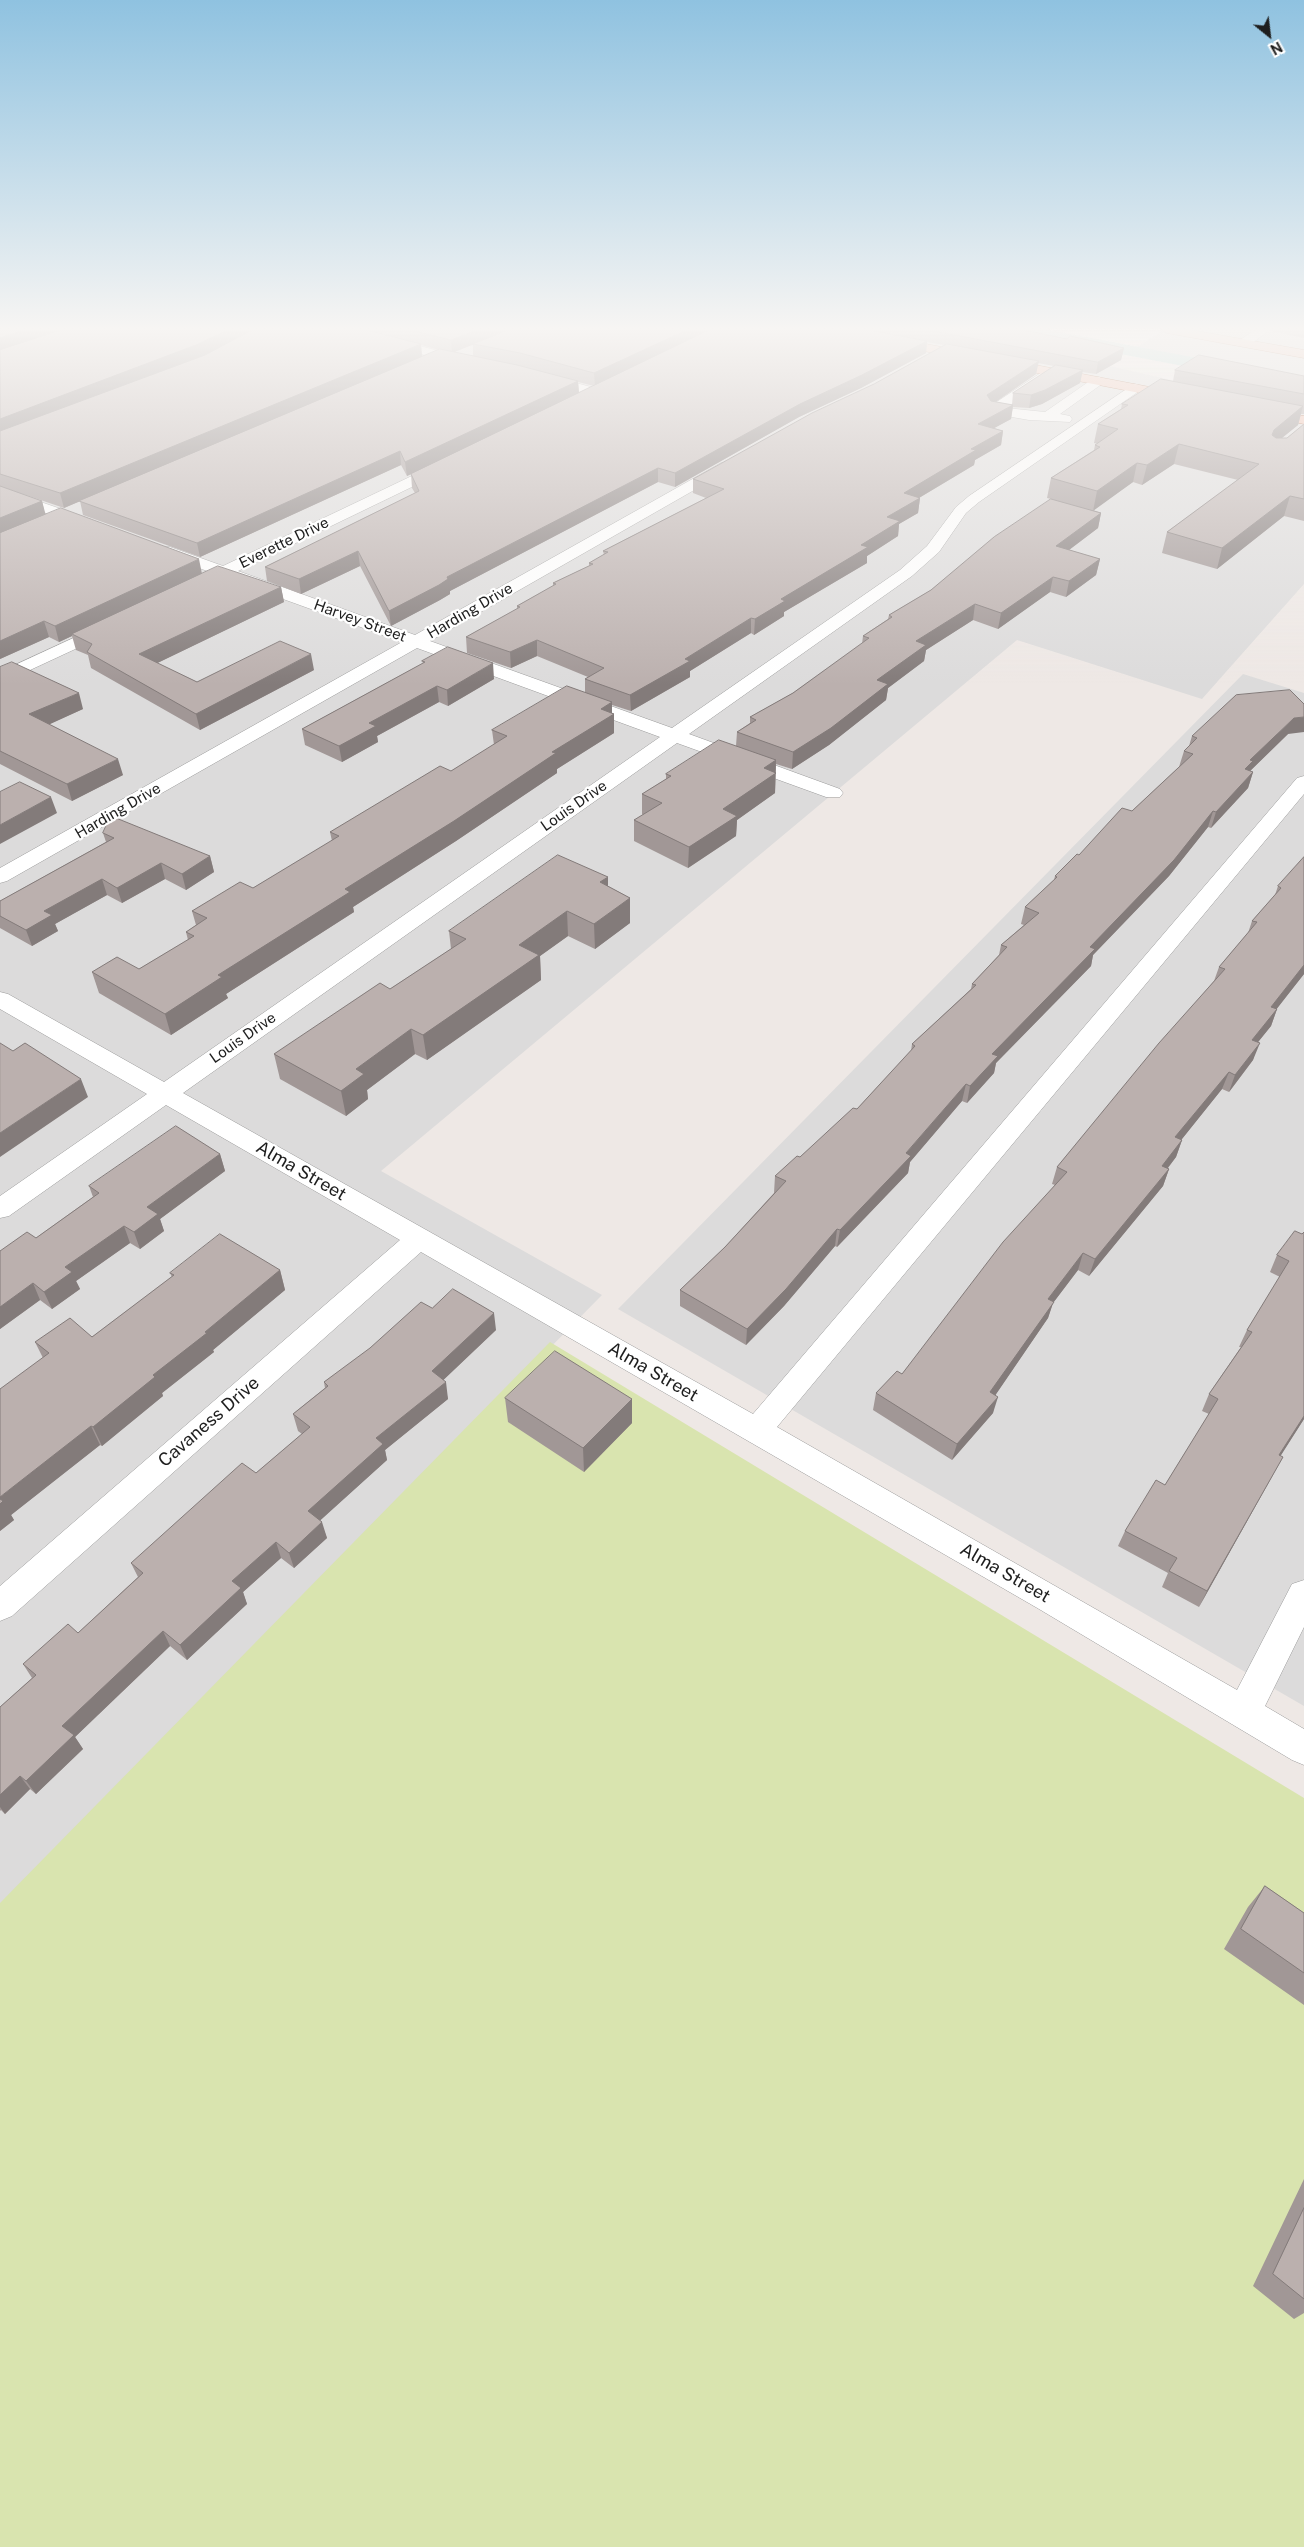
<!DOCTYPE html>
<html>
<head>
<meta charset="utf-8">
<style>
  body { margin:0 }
  #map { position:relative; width:1304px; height:2547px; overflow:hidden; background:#eee8e5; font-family:"Public Sans",sans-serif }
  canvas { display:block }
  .north { position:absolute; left:1244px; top:10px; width:50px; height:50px; -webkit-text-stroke:4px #fff; paint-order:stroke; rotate:151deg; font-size:14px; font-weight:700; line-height:20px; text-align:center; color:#1e1e1e }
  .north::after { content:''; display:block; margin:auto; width:18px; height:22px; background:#1e1e1e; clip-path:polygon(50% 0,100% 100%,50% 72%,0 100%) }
</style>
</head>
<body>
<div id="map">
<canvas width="1304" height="2547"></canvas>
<div class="north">N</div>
</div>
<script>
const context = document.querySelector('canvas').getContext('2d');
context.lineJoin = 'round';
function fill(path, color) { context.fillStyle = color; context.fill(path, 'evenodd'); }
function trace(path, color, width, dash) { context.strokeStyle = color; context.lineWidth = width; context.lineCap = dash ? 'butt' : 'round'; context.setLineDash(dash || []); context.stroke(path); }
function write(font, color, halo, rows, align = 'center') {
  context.font = font + ' "Public Sans",sans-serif'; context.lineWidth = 4.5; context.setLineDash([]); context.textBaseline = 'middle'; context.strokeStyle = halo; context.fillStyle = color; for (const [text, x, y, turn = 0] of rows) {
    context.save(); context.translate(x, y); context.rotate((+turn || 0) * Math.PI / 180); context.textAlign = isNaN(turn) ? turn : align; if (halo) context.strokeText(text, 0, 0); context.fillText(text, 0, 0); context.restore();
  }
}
const residential = new Path2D(`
  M0 329H947L1304 410V584L1202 699 1017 640 381 1171 602 1295 0 1906Z
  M1165 329H1304V379L1137 347Z
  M1243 674 1304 693V1706L618 1309Z`);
const grass = new Path2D(`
  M550 1342 1304 1798V2547H0V1903Z`);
const water = new Path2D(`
  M989 329H1044L1213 361 1304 389Z`);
const minor = new Path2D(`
  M336 329H354L470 359 472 362 466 366 338 332Z
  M1257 329H1271L1248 346H1240L1238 343 1240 340Z
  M1044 371 1050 375 1049 378 1006 408 1045 412 1094 378 1099 377 1106 381 1060 414 1070 416 1072 419 1070 422 1029 420 989 413 987 410 989 407Z
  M543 374 602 390 604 393 597 397 538 381 537 378 538 375Z
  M1134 384 1139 385 1141 388 1139 391 979 502 966 513 939 552 912 576 689 734 840 789 843 793 840 797H826L677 743 183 1093 753 1414 1297 778 1304 776V794L777 1427 1237 1690 1292 1584 1304 1580V1627L1265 1706 1304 1729V1765L1292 1760 1039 1609 421 1252 12 1616 0 1621V1586L400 1240 166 1105 9 1216 0 1218V1196L147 1094 0 1009V992L8 994 164 1082 660 737 417 648 7 881 0 883V868L402 642 225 578 215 581 209 579 207 576 210 572 158 553 156 550 158 547H170L223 566 439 463H449L451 466 449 469 238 571 415 635 721 463H731L733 466 731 469 430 641 672 728 900 570 927 546 956 507 969 496Z
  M0 488 93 520 96 523 88 528 83 526 0 497Z
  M108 622 114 623 117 627 114 631 0 684V672Z`);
const major = new Path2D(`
  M825 329H848L1181 393 1188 397 1181 401 831 333Z
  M1161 329H1185L1304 350V358L1167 333Z
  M1262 408 1304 416V424L1257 415 1255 412 1257 409Z`);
const wall = new Path2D(`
  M0 329H1018L1067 339 1124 348 1121 360 1096 374 1082 372 1080 383 1042 404 1029 408 1013 407 1011 419 994 428 1003 431 1001 445 975 460 974 465 919 498H920L918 513 899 524 898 536 867 556V563L784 612V616L754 635 751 633 690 671V677L631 711 612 705V713L614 714V733L557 769V773L456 841 353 907 354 912 226 994 228 998 171 1035 99 993 92 972 139 969 188 940 186 932 196 925 192 911 253 888 332 841 330 832 451 771 494 745 492 730 585 693V679L588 677 537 656 511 668 467 653 466 637 517 609V606L553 586V583L589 566V563L604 555 603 551 706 498 693 493V479L874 384 944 345 927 342 926 353 861 388 799 417 675 487 658 482 450 591V594L440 600 391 626 360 566 301 594 267 581 265 567 415 493 412 488 411 474 407 476 401 465 200 557 83 515 80 501 64 508 20 493 42 501 45 515 202 574 281 587 284 602 157 663 197 682 314 670 200 730 91 668 88 655 76 650 72 636 59 642 49 637 0 659ZM421 345 439 350 422 357ZM473 345V356L454 352 468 346ZM1038 363 1054 366 1013 393 1012 405 996 402 1036 374ZM578 382 594 386 579 393Z
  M1271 329H1304V338L1271 331Z
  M1175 370 1304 376V414H1301L1298 425 1282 438H1287L1304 424V521L1284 516 1217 569 1162 553 1167 532 1238 480 1174 464 1142 485 1133 482 1093 510 1101 513 1098 528 1069 550 1100 559 1096 575 1066 597 1050 592 998 629 973 620 926 650 924 661 888 688 886 700 829 745 792 769 776 764 775 793 737 820 736 836 688 868 634 841V820L643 815 642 814V794L666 779V774L736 746 737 732 750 723V717L793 693 862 644 863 636 888 619 889 615 931 590 1051 499 1047 498 1051 478 1094 450 1095 445 1098 444 1094 443 1098 424 1121 409 1122 404 1173 381Z
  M422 661 494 679 448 706 439 702 377 736 378 742 342 762 305 745 302 729 423 663Z
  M0 667 83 709 49 724 123 775 72 801 0 764Z
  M1288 734 1250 771 1253 772 1248 788 1211 828 1208 827 1169 876 1093 955 1091 966 996 1063 994 1073 967 1103 962 1101 910 1162 908 1173 837 1247 835 1246 784 1306 746 1345 680 1306V1290L725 1247 774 1193 775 1176 800 1157 857 1109 911 1051 912 1044 971 989 972 984 999 955 1001 945 1024 925 1021 924 1025 907 1054 880 1055 876 1132 811 1179 767 1184 751 1189 746 1192 736Z
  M103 833 210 856 214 872 186 890 165 879 122 903 107 895 55 924 58 931 32 946 0 928V901L106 842Z
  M1304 857V974L1276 1009H1277L1271 1026 1258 1042 1253 1060 1229 1092 1222 1089 1181 1140H1182L1176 1157 1168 1168 1169 1169 1163 1186 1089 1276 1078 1270 1053 1303 1048 1318 995 1395 993 1413 952 1460 873 1410 876 1393 902 1374 1055 1185 1052 1184 1057 1167 1214 981 1219 967 1248 933 1252 921 1275 895 1278 886Z
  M608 877V886L630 898V923L595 949 568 936 540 956 541 980 427 1060 415 1054 367 1090 368 1099 346 1116 280 1079 274 1054 390 989 451 949 449 931Z
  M220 1154 225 1171 160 1219 164 1231 140 1249 130 1243 76 1281 80 1289 52 1309 40 1300 0 1329V1251L36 1238 93 1197 89 1186Z
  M1295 1231 1304 1419 1280 1456 1283 1457 1274 1473 1199 1607 1162 1587 1168 1573 1118 1546 1125 1531 1165 1485 1209 1414 1202 1411 1209 1394 1241 1347H1239L1247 1330 1280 1277 1270 1272 1277 1255Z
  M280 1270 285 1290 213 1350 214 1352 162 1393 163 1396 102 1446 100 1445 11 1515 14 1520 0 1531 43 1358 35 1342 92 1337 172 1277 170 1273Z
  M432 1308 496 1330 443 1380 448 1399 385 1450 387 1460 320 1520 327 1538 294 1568 281 1558 243 1592 247 1604 187 1660 170 1646 75 1737 83 1749 36 1794 30 1789 5 1814 1 1810 0 1811V1707L32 1678 23 1664 78 1633 138 1577 131 1563 256 1473 302 1434 298 1431 293 1414 325 1388 324 1382Z
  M505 1398 632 1399V1423L584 1472 508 1422Z
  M1265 1886 1304 1913V2005L1224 1949 1248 1907Z
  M1304 2179V2313L1294 2319 1253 2286Z`);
const shadedWall = new Path2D(`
  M28 329H69L0 352V338Z
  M230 329H258L198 358 0 434V419Z
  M479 329H512L452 353 451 340Z
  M689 329H717L595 386 594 373Z
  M927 341 926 353 861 388 799 417 675 487V473L800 404Z
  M421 344 422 357 64 508 60 493Z
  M1124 348 1121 360 1096 374 1098 362Z
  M1039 361 1036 374 985 409 987 395Z
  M1083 370 1080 383 1042 404 1029 408 1031 395Z
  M578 381 579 394 407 476 405 462Z
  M1013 405 1011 419 976 438 978 424Z
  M1303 406 1298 425 1268 449 1274 430Z
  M1003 431 1001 445 975 460 974 465 902 508 904 493 971 449Z
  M1179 444 1174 464 1142 485 1147 465Z
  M400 451 401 465 200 557 197 543Z
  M1137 463 1133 482 1093 511 1097 491Z
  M658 468V482L450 591V594L440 600 391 626 389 611 447 577Z
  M1290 496 1284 516 1217 569 1222 548Z
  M920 498 918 513 899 524 898 536 867 556V563L784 612V616L754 635 755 619 781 599 861 545 887 517Z
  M42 501 46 516 0 535V518Z
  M1101 513 1098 528 1053 562 1056 546Z
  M358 551 360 566 301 594 299 579Z
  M199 559 202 574 72 634V636L59 642 55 626Z
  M1100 559 1096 575 1066 597 1069 581Z
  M1053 577 1050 592 998 629 1001 613Z
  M281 587 284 602 143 670 139 654Z
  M975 604 973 620 926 650 924 661 888 688 886 700 829 745 792 769 793 752 877 680 916 641Z
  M751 618V633L690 671V677L631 711 630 695 685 659Z
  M44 621 49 637 0 659V641Z
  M537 640V656L511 668 510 652Z
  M311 654 314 670 200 730 196 714Z
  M493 663 494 679 448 706 447 690Z
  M437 686 439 702 377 736 378 742 342 762 339 746 369 723Z
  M79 693 83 709 35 731 29 714Z
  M612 702V715L614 714V733L557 769V773L456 841 353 907 354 912 226 994 228 998 171 1035 165 1014 218 975 345 889 552 752 601 709Z
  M1304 717V732L1288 734 1249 772 1245 769 1250 760 1294 718Z
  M118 759 123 775 72 801 67 784Z
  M776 760 775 793 737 820 736 836 688 868 689 847 723 809 764 768Z
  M1253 772 1248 788 1211 828 1216 812Z
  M51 797 57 813 0 844V825Z
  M1213 811 1208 827 1169 876 1093 955 1091 966 996 1063 994 1073 967 1103 970 1086 992 1054Z
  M210 856 214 872 186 890 182 874Z
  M161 863 165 879 122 903 117 888Z
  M608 877V901L600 882Z
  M102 879 107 895 55 924 58 931 32 946 26 930 44 911Z
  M630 898V923L595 949 594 924Z
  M567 911 568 936 540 956 541 980 427 1060 423 1035 519 945Z
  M1304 965V974L1265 1024 1271 1007Z
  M1277 1009 1271 1026 1246 1057 1252 1040Z
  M411 1029 415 1054 367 1090 368 1099 346 1116 341 1091 356 1069Z
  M1260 1043 1253 1060 1229 1092 1235 1075Z
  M1229 1072 1222 1089 1170 1154 1175 1137Z
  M81 1079 88 1097 0 1157V1133Z
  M966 1084 962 1101 910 1162 908 1173 837 1247 840 1230Z
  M1182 1140 1176 1157 1156 1183 1162 1166Z
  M220 1154 225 1171 160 1219 164 1231 140 1249 134 1232 147 1207Z
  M1169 1169 1163 1186 1089 1276 1095 1259Z
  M124 1226 130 1243 76 1281 80 1289 52 1309 44 1292 65 1267Z
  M837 1229 835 1246 784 1306 746 1345 747 1329Z
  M1083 1253 1078 1270 1053 1303 1048 1318 986 1409 990 1392 1048 1299Z
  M280 1270 285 1290 213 1350 214 1352 162 1393 163 1396 102 1446 93 1427 153 1375Z
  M33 1283 40 1300 0 1329V1307Z
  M494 1313 496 1330 435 1388 432 1371Z
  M446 1382 448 1399 385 1450 387 1460 313 1527 308 1511 376 1438Z
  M998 1397 993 1413 952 1460 957 1444Z
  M632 1399V1423L584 1472 583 1448Z
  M1304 1416V1419L1271 1471 1279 1455Z
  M91 1426 100 1445 11 1515 14 1520 0 1531V1497Z
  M1283 1457 1274 1473 1199 1607 1207 1591Z
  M322 1522 327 1538 294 1568 289 1553Z
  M276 1542 281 1558 243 1592 247 1604 187 1660 180 1645 232 1581Z
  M163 1631 170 1646 75 1737 83 1749 36 1794 26 1781 62 1726Z
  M20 1776 30 1789 5 1814 0 1807V1795Z`);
const building = new Path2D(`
  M0 329H28L0 338Z
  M64 329H230L196 345 0 419V350Z
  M254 329H363L421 344 60 493 0 474V431L205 355Z
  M407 329H479L451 340Z
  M511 329H689L594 373 520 353 473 344Z
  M711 329H864L927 341 862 375 800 404 675 473 658 468 447 577 448 579 439 585 389 611 358 551 299 579 265 567 419 491 411 474Z
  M923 329H1018L1067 339 1070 336 1124 348 1098 362Z
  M947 344 1039 361 987 395 991 401 1013 405 978 424 1003 431 971 449 976 450 904 493 920 498 887 517 900 521 861 545 868 547 781 599 785 601 755 619 751 618 685 659 690 661 630 695 585 679 604 668 537 640 510 652 466 637 520 607 517 606 556 584 553 583 593 564 589 563 608 552 603 551 724 489 693 479 812 413 874 384Z
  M440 349 517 365 578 381 405 462 400 451 197 543 79 501Z
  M1199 355 1304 376V394L1175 370Z
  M1056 365 1083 370 1045 390 1031 395 1013 393Z
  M1161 379 1303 406 1274 430 1272 435 1276 438H1287L1304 424V499L1290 496 1222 548 1167 532 1259 464 1179 444 1147 465 1137 463 1097 491 1051 478 1100 447 1095 445 1118 429 1098 424 1128 405 1122 404Z
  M0 486 42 501 0 518Z
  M1051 499 1101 513 1056 546 1100 559 1069 581 1053 577 1001 613 975 604 916 641 926 645 877 680 888 684 831 728 793 752 737 732 756 720 750 717 793 693 869 638 863 636 892 617 889 615 931 590 994 537Z
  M61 508 199 559 55 626 44 621 0 641V533Z
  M218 566 281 587 139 654 197 682 280 641 311 654 196 714 87 652 92 644 72 634Z
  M448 647 493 663 447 690 437 686 369 723 376 726 339 746 302 729 425 662 422 661Z
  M12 662 79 693 29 714 118 759 67 784 0 751V667Z
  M567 686 612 702 601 709 614 714 552 752 556 753 454 821 345 889 350 892 218 975 222 977 165 1014 92 972 117 957 139 969 194 936 186 932 207 918 192 911 240 882 253 888 339 836 330 832 440 766 451 771 507 736 492 730Z
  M1290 690 1304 704V717L1294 718 1250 760 1253 761 1245 769 1253 772 1216 812 1213 811 1174 860 1090 947 1095 949 992 1054 998 1056 970 1086 966 1084 906 1153 911 1156 840 1230 837 1229 786 1289 747 1329 680 1290 725 1247 786 1181 775 1176 797 1156 800 1157 853 1108 857 1109 915 1046 912 1044 976 985 972 984 1007 947 1001 945 1039 913 1025 907 1057 877 1055 876 1077 854 1079 855 1122 808 1132 811 1193 754 1184 751 1197 738 1192 736 1236 695Z
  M719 740 776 760 764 768 776 773 723 809 737 816 689 847 634 820 662 803 642 794 671 776 666 774Z
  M20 782 51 797 0 825V792Z
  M111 816 210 856 182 874 161 863 117 888 102 879 44 911 52 915 26 930 0 916V901L114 838 103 833Z
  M558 855 608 877 600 882 630 898 594 924 567 911 519 945 539 955 423 1035 411 1029 356 1069 364 1074 341 1091 274 1054 380 983 390 989 466 939 449 931Z
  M1304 857V965L1271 1007 1277 1009 1252 1040 1260 1043 1235 1075 1229 1072 1175 1137 1182 1140 1162 1166 1169 1169 1095 1259 1083 1253 1048 1299 1054 1302 990 1392 998 1397 957 1444 876 1393 897 1371 902 1374 1003 1242 1067 1172 1057 1167 1159 1043 1225 969 1219 967 1257 922 1252 921 1281 888 1278 886Z
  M0 1043 13 1051 25 1043 81 1079 0 1133Z
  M176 1126 220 1154 147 1207 158 1214 134 1232 124 1226 65 1267 72 1272 44 1292 33 1283 0 1307V1251L27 1232 36 1238 99 1193 89 1186Z
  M1295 1231 1302 1234 1304 1232V1416L1279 1455 1283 1457 1207 1591 1169 1571 1177 1558 1125 1531 1156 1480 1165 1485 1218 1399 1209 1394 1252 1332 1247 1330 1289 1261 1277 1255Z
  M220 1234 280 1270 205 1332 207 1333 153 1375 155 1377 93 1427 91 1426 0 1497V1389L49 1353 35 1342 70 1318 92 1337 174 1275 170 1273Z
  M453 1289 494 1313 432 1371 446 1382 376 1438 383 1444 308 1511 322 1522 289 1553 276 1542 232 1581 241 1588 180 1645 163 1631 62 1726 74 1735 26 1781 20 1776 0 1795V1707L36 1675 23 1664 68 1624 78 1633 143 1573 131 1563 242 1463 256 1473 310 1427 293 1414 328 1386 324 1382 370 1348 421 1302 432 1308Z
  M555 1351 632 1399 583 1448 505 1398Z
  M0 1499 3 1501 0 1504Z
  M1265 1886 1304 1913V1973L1241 1929Z
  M1304 2208V2299L1273 2274Z`);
const farStreetnames = [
  ["Everette Drive",284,543,-26],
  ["Harding Drive",470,611,-30],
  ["Harvey Street",360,621,20],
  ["Louis Drive",574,806,-35],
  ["Harding Drive",118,811,-30],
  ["Louis Drive",243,1038,-35]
];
const streetNames = [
  ["Alma Street",301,1171,30],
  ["Alma Street",653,1372,30],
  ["Cavaness Drive",209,1422,-41],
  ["Alma Street",1005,1573,30]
];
fill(residential, '#dcdbdb');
fill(grass, '#d9e4af');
fill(water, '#a9d8d4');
trace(minor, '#9b9b9b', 1);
trace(major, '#8b3b0d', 1);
fill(minor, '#fff');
fill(major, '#f3b9a5');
fill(wall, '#a19796');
fill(shadedWall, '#837b7a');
fill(building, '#bbb0ae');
trace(building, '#837b7a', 1);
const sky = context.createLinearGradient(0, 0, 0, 685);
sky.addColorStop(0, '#8fc2e0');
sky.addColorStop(0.48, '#f7f5f3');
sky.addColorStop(1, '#f7f5f300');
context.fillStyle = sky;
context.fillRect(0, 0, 1304, 685);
write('15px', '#1e1e1e', '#fff', farStreetnames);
write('18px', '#1e1e1e', '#fff', streetNames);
</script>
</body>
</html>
